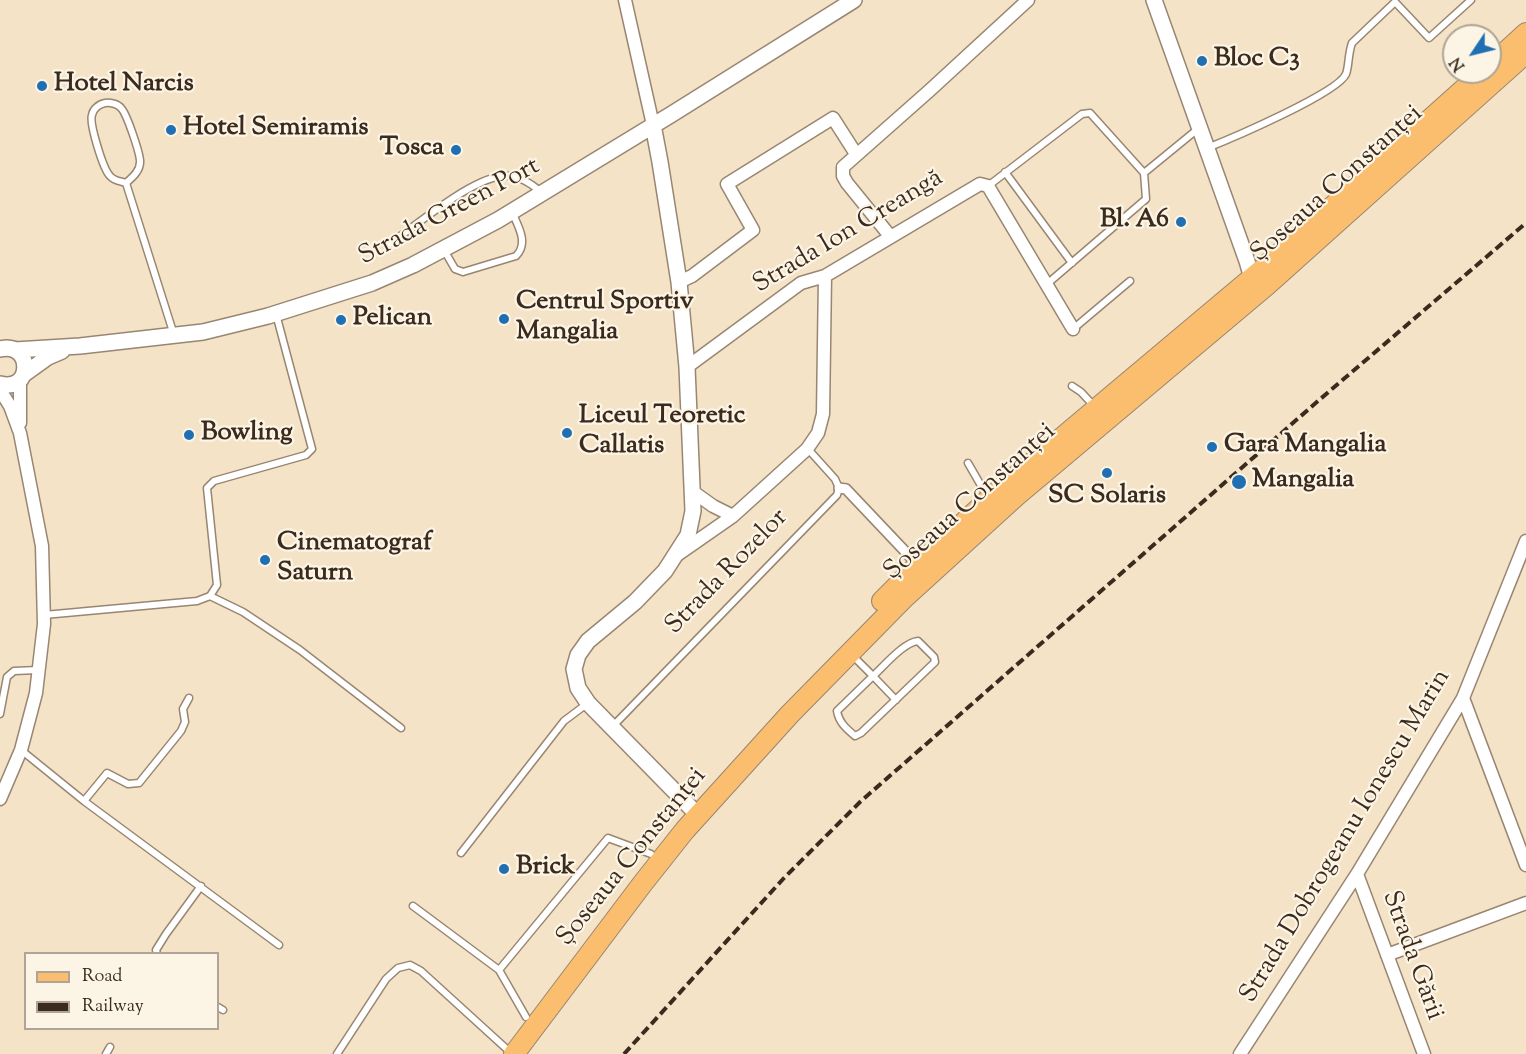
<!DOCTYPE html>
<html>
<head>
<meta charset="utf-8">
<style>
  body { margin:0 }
  #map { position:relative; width:1526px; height:1054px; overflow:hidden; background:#f4e3c7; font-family:"Sorts Mill Goudy",serif }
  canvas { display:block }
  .legend { position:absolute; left:24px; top:952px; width:195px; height:78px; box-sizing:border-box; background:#fcf5e5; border:2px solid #afa495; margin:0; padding:8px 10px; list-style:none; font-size:18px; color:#3b2a1e }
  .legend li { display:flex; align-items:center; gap:12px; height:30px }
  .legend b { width:30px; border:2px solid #afa495 }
  .north { position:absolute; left:1442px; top:24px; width:60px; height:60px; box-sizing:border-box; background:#fcf5e5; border:2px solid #afa495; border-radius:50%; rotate:235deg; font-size:16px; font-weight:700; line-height:24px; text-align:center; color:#3b2a1e }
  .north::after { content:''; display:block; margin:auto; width:21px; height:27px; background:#1f6fb2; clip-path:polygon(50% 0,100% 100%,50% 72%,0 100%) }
</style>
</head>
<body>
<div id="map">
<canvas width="1526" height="1054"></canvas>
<ul class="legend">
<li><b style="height:8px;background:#fabe6e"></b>Road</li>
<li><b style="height:8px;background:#3b2a1e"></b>Railway</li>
</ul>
<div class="north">N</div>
</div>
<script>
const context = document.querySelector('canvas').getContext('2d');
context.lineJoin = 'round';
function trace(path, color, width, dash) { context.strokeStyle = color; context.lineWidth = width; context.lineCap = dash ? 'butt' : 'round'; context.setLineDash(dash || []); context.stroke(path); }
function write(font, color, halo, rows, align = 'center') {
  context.font = font + ' "Sorts Mill Goudy",serif'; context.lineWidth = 4.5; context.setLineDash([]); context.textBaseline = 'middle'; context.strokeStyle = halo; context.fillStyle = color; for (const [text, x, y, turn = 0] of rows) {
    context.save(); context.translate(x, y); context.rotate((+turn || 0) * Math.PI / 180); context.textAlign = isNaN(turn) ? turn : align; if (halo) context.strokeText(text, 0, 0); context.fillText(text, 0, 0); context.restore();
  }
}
const service = new Path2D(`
  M1207 148C1230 139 1338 93 1346 74 1349 66 1348 54 1352 43L1395 2 1429 38 1471 0
  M1005 172 1072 263
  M1144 173 1199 128
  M126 183C120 181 114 181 110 176 103 169 89 123 92 115 93 109 99 104 105 103 110 102 118 104 121 108 127 114 139 151 140 160 141 170 133 177 126 183L174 335
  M988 186 1082 114 1090 113 1144 173 1146 199 1047 284
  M387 246C415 226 468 181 501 176 517 174 531 183 542 193
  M444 250 455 269 463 272 516 256C529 243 518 226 512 212
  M1073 329 1130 281
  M1072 386 1081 392 1094 406
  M968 463 987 496
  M210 596 243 612 300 650 401 728
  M44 615 197 601 210 596 217 585 207 488 214 481 306 455 312 449 276 314
  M853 656 873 676 837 711C839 723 847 729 855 736L861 733 935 662 934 657 918 641C904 642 884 666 873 676L896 700
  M0 714 7 677 14 671 38 670
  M613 726 837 495 839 488 835 479 808 449
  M21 750 84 801 279 945
  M84 801 107 773 128 784 139 783 181 731 185 722 183 709 189 698
  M461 853 564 721 588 703
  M413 906 499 970
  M157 954 156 950 166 934 201 886
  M218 1007 223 1010
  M526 1017 499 970 608 838 651 854
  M106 1054 110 1047
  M337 1054 386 979 398 968 410 965 421 971 510 1052`);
const pedestrian = new Path2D(`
  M839 488 846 489 918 565`);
const minor = new Path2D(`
  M625 0 653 125
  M890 236 847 183 843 176V167L929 91 1028 0
  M679 282 692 276 753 230 727 184 833 118 856 154
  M687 367 801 283 825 276 980 184 988 186 1073 329
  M0 390 10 406 20 433 42 546 44 624 36 693 21 750 0 799
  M20 423V380
  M692 491 713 506 733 516 807 449 818 433 823 414 825 276
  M677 555 733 516
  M1463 698 1526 865
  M1357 874 1424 1054
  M1387 955 1526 903
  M1240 1054 1357 874 1463 698 1526 541`);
const tertiary = new Path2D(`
  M1154 0 1247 261 1252 278
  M653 125 660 162 679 282 687 367 693 511 688 535 665 571 635 602 588 641 578 655 574 669 578 688 588 703 691 808
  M0 349C33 341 33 393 0 384
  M15 350 80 346 203 332 268 316 372 283 413 265 498 220 672 114 854 0
  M23 375 48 357 62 351`);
const primary = new Path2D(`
  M1490 66 1526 33
  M882 601 918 565 989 499 1258 273 1483 72
  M514 1054 643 883 685 830 790 714 905 597 1016 496 1268 284 1526 53`);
const rail = new Path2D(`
  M624 1054 784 878 860 802 1318 401 1526 223`);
const markers = [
  [1202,61,6,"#1f6fb2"],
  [42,86,6,"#1f6fb2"],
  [171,130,6,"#1f6fb2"],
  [456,150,6,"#1f6fb2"],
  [1181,222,6,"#1f6fb2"],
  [504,319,6,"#1f6fb2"],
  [341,320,6,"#1f6fb2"],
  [567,433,6,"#1f6fb2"],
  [189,435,6,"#1f6fb2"],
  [1212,447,6,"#1f6fb2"],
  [1107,473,6,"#1f6fb2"],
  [1239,482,8,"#1f6fb2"],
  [265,560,6,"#1f6fb2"],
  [504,869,6,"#1f6fb2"]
];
const poiNames = [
  ["Bloc C3",1214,61],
  ["Hotel Narcis",54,86],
  ["Hotel Semiramis",183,130],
  ["Tosca",444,150,"right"],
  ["Bl. A6",1169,222,"right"],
  ["Centrul Sportiv",516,304],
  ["Mangalia",516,334],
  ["Pelican",353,320],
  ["Liceul Teoretic",579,418],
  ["Callatis",579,448],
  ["Bowling",201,435],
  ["Gara Mangalia",1224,447],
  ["Mangalia",1252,482],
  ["SC Solaris",1107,498,"center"],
  ["Cinematograf",277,545],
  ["Saturn",277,575],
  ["Brick",516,869]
];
const streetNames = [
  ["Șoseaua Constanței",1338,185,-42],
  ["Strada Green Port",450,213,-28],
  ["Strada Ion Creangă",849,233,-31],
  ["Șoseaua Constanței",971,503,-42],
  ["Strada Rozelor",728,573,-46],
  ["Strada Dobrogeanu Ionescu Marin",1347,837,-59],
  ["Șoseaua Constanței",633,858,-51],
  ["Strada Gării",1411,956,70]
];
trace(service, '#988672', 9);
trace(pedestrian, '#988672', 12);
trace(minor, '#988672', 15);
trace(tertiary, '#988672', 18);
trace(primary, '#988672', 22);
trace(service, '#fff', 6);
trace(pedestrian, '#fff', 9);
trace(minor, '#fff', 12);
trace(tertiary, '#fff', 15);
trace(primary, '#fabe6e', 20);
trace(rail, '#3b2a1e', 4, [9, 4.5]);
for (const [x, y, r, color] of markers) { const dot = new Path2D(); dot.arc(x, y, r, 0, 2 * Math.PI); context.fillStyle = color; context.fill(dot); trace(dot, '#fcf5e5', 2); }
write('bold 26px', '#3b2a1e', '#fcf5e5', poiNames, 'left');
write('26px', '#3b2a1e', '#fcf5e5', streetNames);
</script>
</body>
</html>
